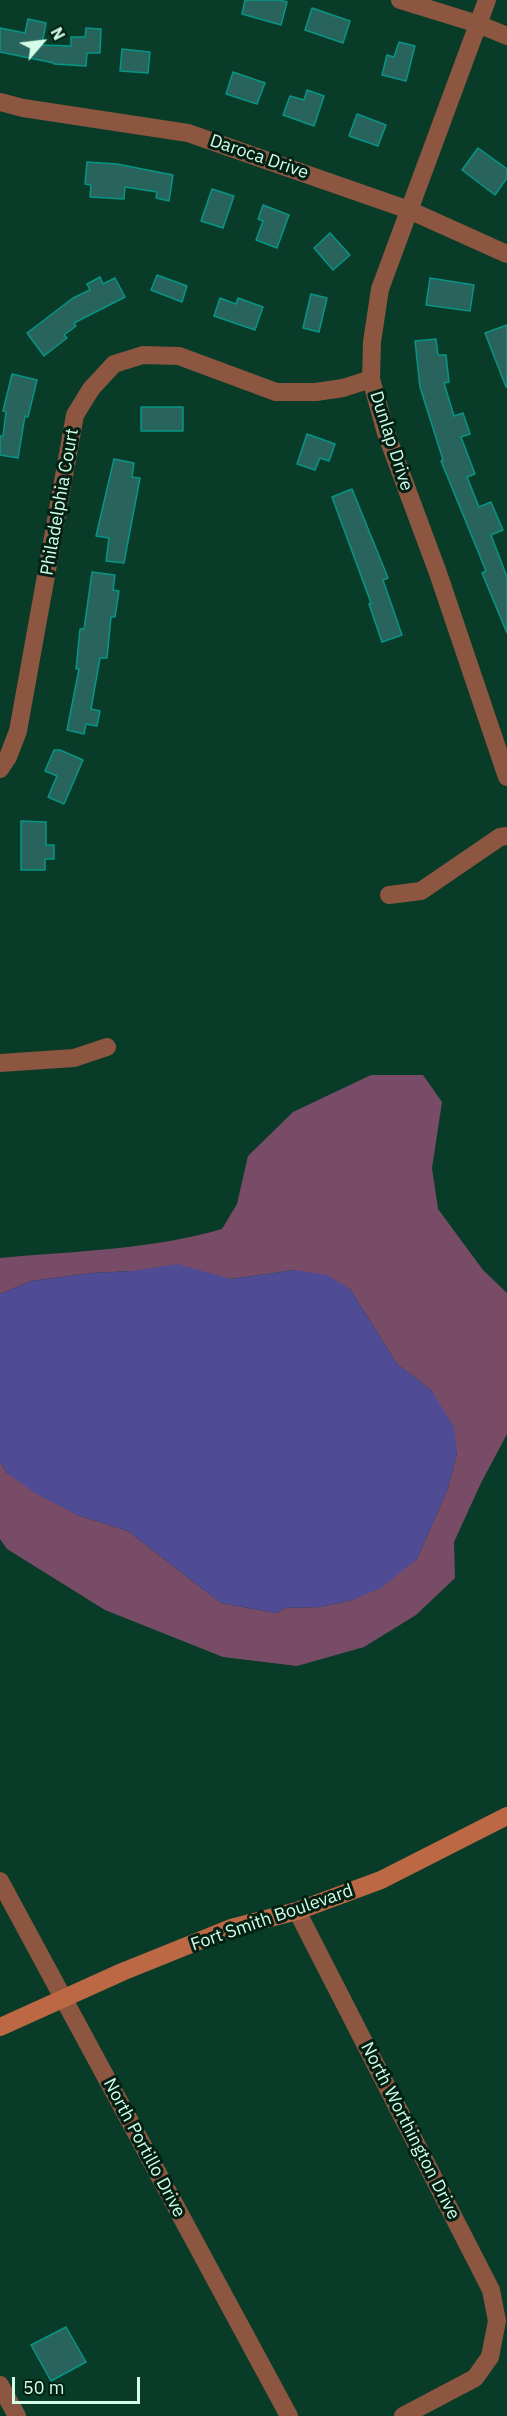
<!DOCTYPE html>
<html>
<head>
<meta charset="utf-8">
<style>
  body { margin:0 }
  #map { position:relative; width:507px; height:2416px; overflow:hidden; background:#083c29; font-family:"IBM Plex Sans",sans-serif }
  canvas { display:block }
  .north { position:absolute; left:12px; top:12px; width:60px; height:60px; -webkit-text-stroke:4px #032014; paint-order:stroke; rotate:62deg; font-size:16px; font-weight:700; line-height:24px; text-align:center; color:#d2fde7 }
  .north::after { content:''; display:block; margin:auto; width:21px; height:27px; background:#d2fde7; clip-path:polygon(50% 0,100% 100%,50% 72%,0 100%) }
  .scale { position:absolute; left:12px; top:2377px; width:128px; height:27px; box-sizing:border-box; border:3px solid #d2fde7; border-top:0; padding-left:8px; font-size:18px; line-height:21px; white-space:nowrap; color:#d2fde7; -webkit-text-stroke:4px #032014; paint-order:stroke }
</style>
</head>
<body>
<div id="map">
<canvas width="507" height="2416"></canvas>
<div class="north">N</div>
<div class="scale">50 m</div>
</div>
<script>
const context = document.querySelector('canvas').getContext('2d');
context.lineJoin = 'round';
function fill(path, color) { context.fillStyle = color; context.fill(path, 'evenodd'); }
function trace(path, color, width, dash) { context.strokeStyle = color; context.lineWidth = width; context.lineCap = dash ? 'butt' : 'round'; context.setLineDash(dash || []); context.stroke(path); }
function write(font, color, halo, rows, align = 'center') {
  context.font = font + ' "IBM Plex Sans",sans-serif'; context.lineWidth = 6; context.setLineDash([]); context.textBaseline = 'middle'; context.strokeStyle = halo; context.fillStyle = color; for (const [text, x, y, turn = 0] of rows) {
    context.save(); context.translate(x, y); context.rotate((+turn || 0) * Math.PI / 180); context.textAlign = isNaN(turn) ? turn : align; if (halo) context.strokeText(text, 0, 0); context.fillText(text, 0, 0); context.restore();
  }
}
const green = new Path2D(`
  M371 1075H423L442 1102 432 1168 438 1209 483 1270 507 1293V1434L481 1483 454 1542 455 1578 416 1615 364 1647 297 1666 223 1657 105 1610 7 1549 0 1539V1462L7 1473 77 1515 128 1531 221 1603 276 1613 285 1608 320 1607 352 1600 417 1559 448 1488 457 1453 431 1390 397 1364 350 1289 295 1270 231 1279 206 1274 132 1271 92 1273 31 1281 0 1294V1258C74 1251 150 1250 222 1229L237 1204 248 1156 293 1112Z`);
const water = new Path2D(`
  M177 1264 231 1279 295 1270 327 1275 350 1289 397 1364 431 1390 454 1427 457 1453 448 1488 417 1559 381 1588 352 1600 320 1607 285 1608 276 1613 221 1603 128 1531 77 1515 35 1493 7 1473 0 1462V1294L31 1281 92 1273 132 1271Z`);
const building = new Path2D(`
  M245 0H279L287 2 281 25 242 14Z
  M312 8 350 21 343 43 305 30Z
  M28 19 46 23 42 45 71 46V37H85L86 28 101 29 100 53H87L86 66 54 64V63L0 52V28L25 33Z
  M399 42 415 46 406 81 382 75 387 55 394 57Z
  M122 49 150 52 148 73 120 71Z
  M233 72 265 83 257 104 226 94Z
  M307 90 324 96 314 126 283 115 290 96 304 100Z
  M357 114 386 125 378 146 349 136Z
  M478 148 507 169V178L495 195 462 170Z
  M87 162 117 164 173 175 169 201 156 198 157 192 125 187 124 199 90 197 91 185 85 184Z
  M212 189 234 196 223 228 201 221Z
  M263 205 289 215 277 248 256 240 263 221 258 219Z
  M330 233 350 255 333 270 314 248Z
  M157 275 187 286 182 302 151 290Z
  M100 277 103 284 115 278 125 297 74 323 76 326 64 335 67 338 44 356 27 333 73 298 90 290 87 284Z
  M430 278 474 285 470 311 426 305Z
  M311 294 327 298 319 332 303 328Z
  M220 298 236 304 238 298 263 307 255 330 214 316Z
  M507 325V387H506L485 333Z
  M436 339 438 355H446L449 382 444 383 454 416 463 413 470 434 461 437 475 474 467 477 479 507 491 502 503 530 491 535 507 577V633L482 573 486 571 441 461 443 460 420 387 415 341Z
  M12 374 37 380 28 417 25 416 18 458 0 455V436H3L6 412 3 411Z
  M141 407H183V431H141Z
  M307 434 335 444 329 461 320 458 315 470 297 464Z
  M114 459 134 463 132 477 140 478 124 563 106 561 109 538 96 536Z
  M352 489 388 578 383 580 402 635 382 642 369 604 371 603 332 497Z
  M92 572 115 575 113 590 119 591 115 617H111L107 658H100L91 709 100 711 97 726 86 724 84 734 67 730 79 669H76L80 629H84Z
  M54 750H60L83 760 64 804 48 797 57 776 45 771Z
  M21 821 46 822V845H54V859H45V870H21Z
  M66 2327 86 2362 51 2381 31 2345Z`);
const street = new Path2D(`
  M400 0 478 24 507 36
  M487 0 380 289 372 342 371 379 386 433 438 573 507 777
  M0 102 23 108 188 133 409 210 507 254
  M0 769 8 757 18 731 75 415 91 389 114 364 143 355 179 356 276 392H316L343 388 371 379
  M389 895 421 891 500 837 507 836
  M0 1063 74 1058 107 1047
  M0 1881 289 2416
  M297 1911 491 2290 497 2321 490 2357 475 2378 403 2416
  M0 2385 17 2416`);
const secondary = new Path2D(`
  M0 2027 122 1972 231 1928 297 1911 381 1880 507 1816`);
const streetNames = [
  ["Daroca Drive",259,157,19],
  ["Dunlap Drive",391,441,72],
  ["Philadelphia Court",60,502,-80],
  ["Fort Smith Boulevard",272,1918,-19],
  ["North Worthington Drive",410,2131,63],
  ["North Portillo Drive",144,2148,62]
];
fill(green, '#784c67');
fill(water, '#4f4b94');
fill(building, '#28645c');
trace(building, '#079586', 1.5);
trace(street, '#8c5640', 18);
trace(secondary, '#bd6844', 18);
write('18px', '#d2fde7', '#032014', streetNames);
</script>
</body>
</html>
